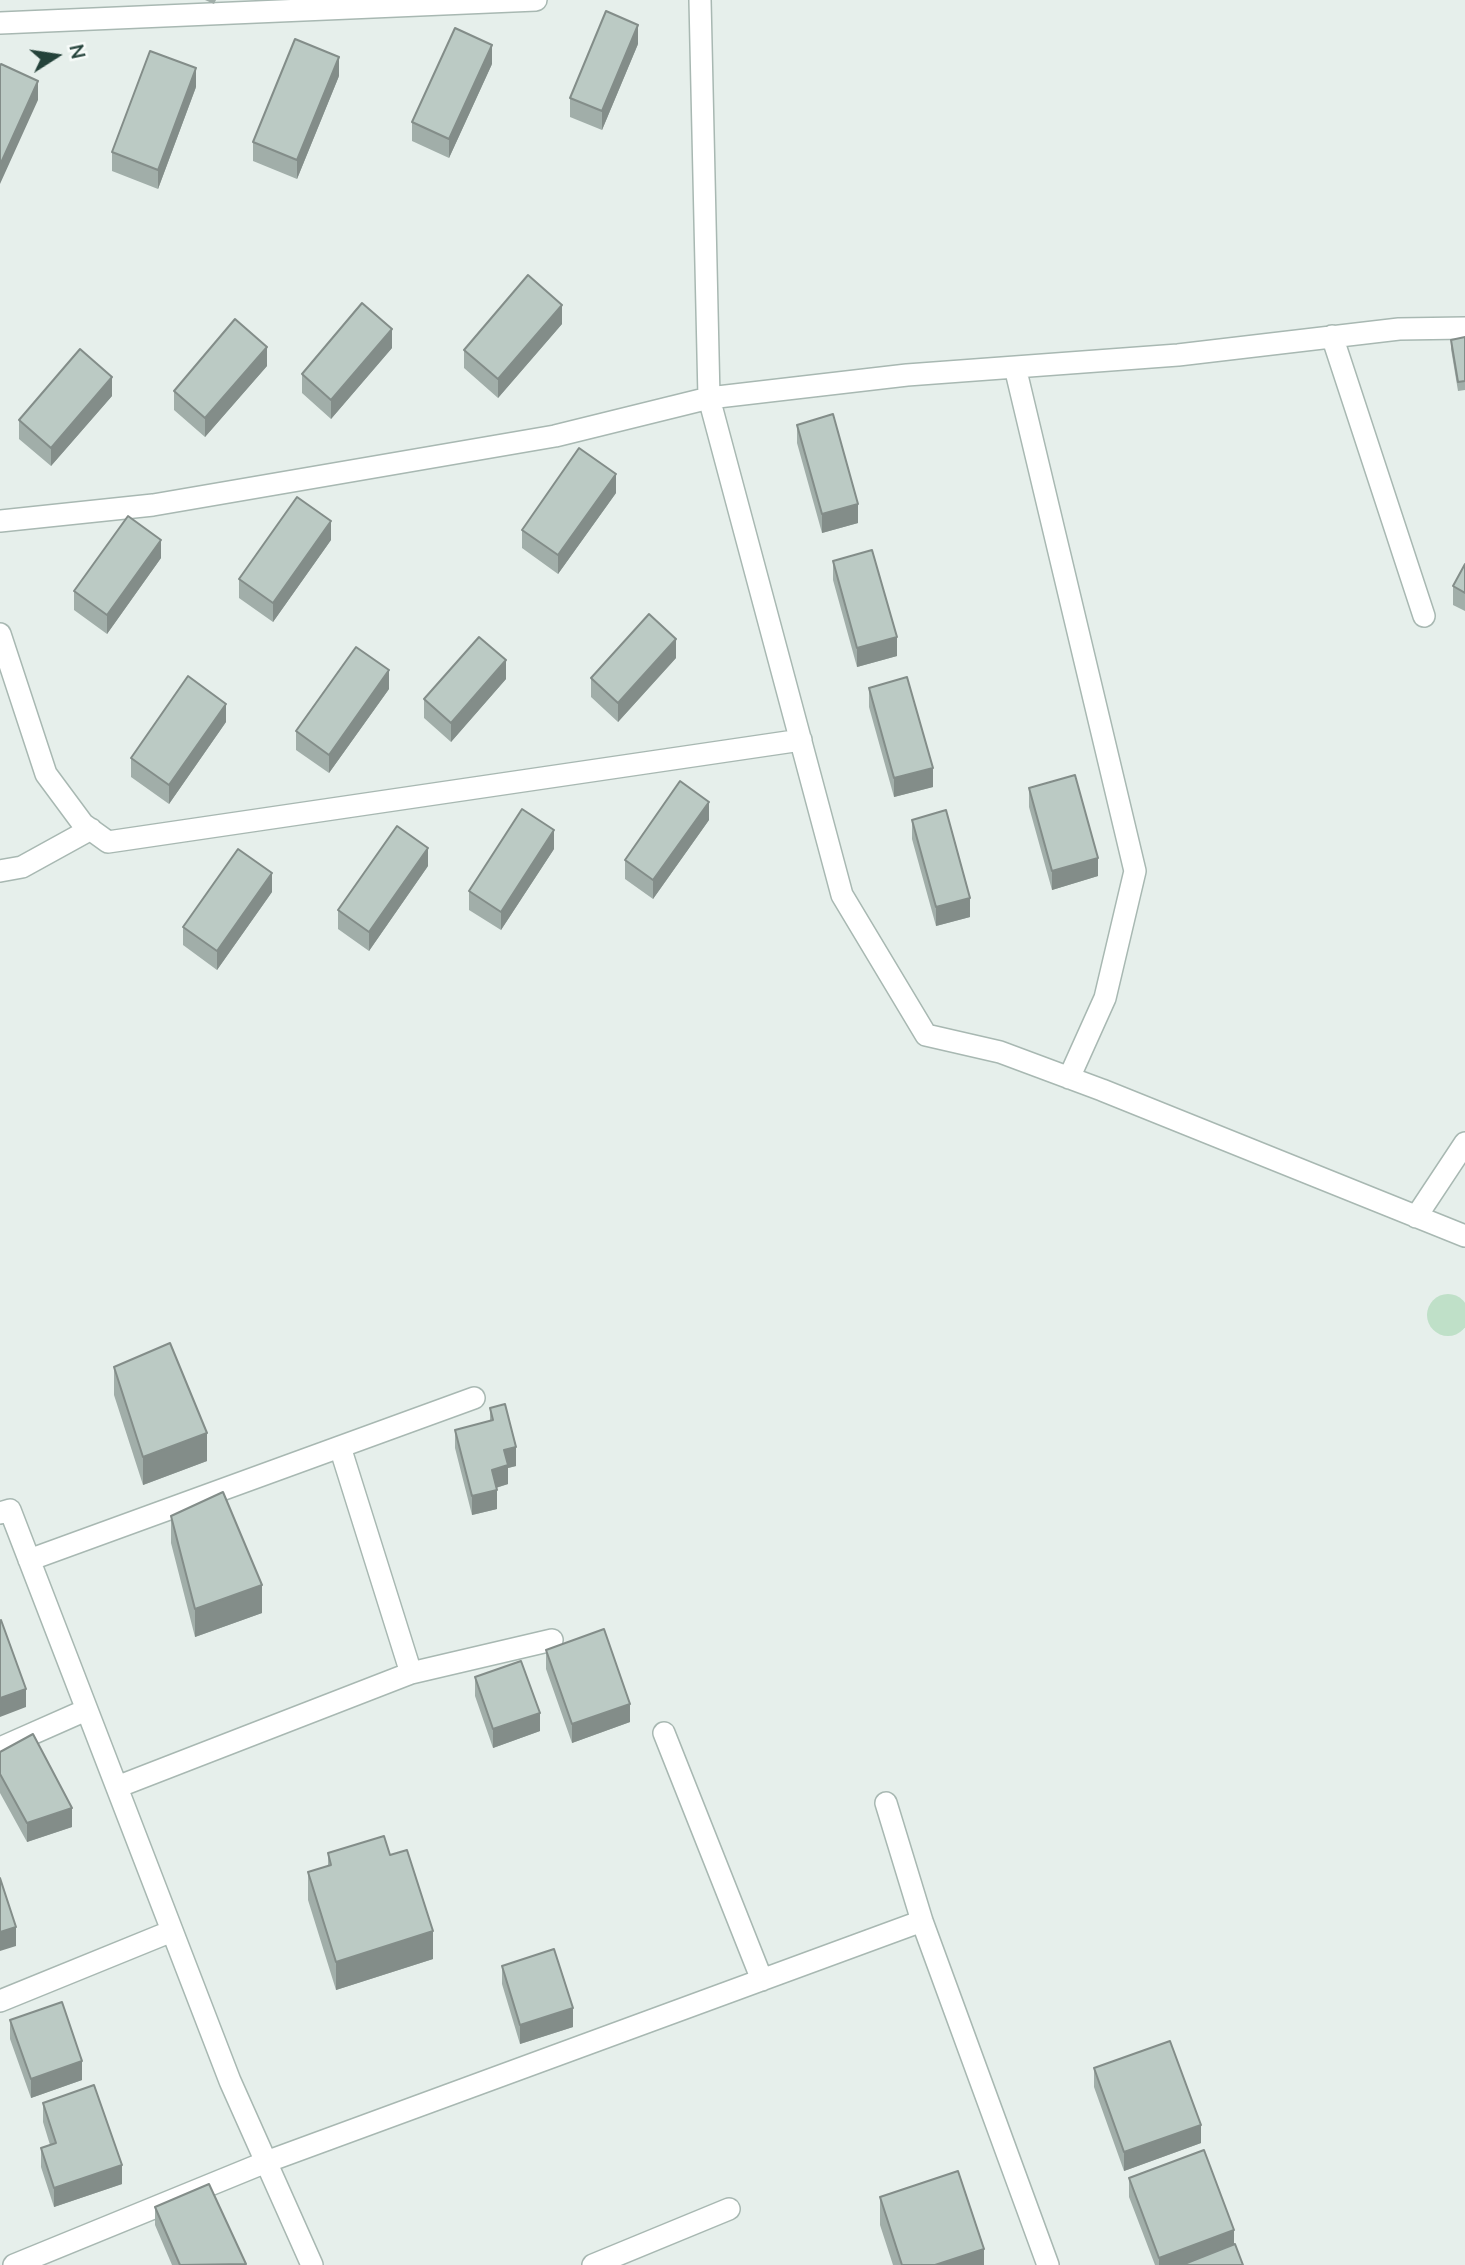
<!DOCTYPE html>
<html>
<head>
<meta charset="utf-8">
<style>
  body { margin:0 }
  #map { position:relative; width:1465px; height:2265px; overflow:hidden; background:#e6efeb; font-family:"Nunito Sans",sans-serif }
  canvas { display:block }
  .north { position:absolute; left:21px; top:21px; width:70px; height:70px; -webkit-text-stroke:5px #f7fbf9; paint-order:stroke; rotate:78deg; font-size:19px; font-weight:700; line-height:28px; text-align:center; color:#24423a }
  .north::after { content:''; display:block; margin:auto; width:24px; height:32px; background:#24423a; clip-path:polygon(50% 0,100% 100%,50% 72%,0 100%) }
</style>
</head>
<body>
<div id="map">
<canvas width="1465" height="2265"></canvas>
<div class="north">N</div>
</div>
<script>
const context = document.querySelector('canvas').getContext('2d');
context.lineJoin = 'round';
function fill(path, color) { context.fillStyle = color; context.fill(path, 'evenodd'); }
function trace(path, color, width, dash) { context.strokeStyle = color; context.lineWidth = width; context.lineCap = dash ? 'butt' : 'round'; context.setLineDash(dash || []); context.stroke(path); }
const green = new Path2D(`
  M1427 1315a21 21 0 1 1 42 0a21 21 0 1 1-42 0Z`);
const minor = new Path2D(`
  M700 0 709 398 842 895 926 1035 1000 1052 1102 1090 1465 1236
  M0 23 536 0
  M1332 336 1424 616
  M1015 367 1135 871 1105 998 1069 1078
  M0 521 153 505 555 436 709 398 907 375 1178 355 1399 329 1465 328
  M0 634 46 774 83 824 108 842 801 740
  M0 871 22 867 91 829
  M1416 1217 1465 1143
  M340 1447 411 1673
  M0 1513 10 1510 230 2081 312 2265
  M29 1560 474 1398
  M664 1733 762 1980
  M0 1748 86 1710
  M117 1787 411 1673 552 1640
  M886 1803 922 1921 1048 2265
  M0 2001 172 1931
  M14 2265 266 2162 922 1921
  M593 2265 729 2209`);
const wall = new Path2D(`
  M205 0H216L214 4Z
  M638 44 602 130 570 117V98Z
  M492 64 449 158 412 141V122Z
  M339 76 297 179 253 161V142Z
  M196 87 158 189 112 171V152Z
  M562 324 498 398 464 368V350Z
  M1465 337V390L1458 391 1451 349V340Z
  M392 348 331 419 302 393V374Z
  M267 366 205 437 174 410V391Z
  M112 396 51 466 19 439V420Z
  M797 425 858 523 822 533 797 443Z
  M616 493 558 574 522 548V530Z
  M331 540 273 622 239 598V579Z
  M161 558 107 634 74 610V591Z
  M833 561 897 656 857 667 833 580Z
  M1465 564V611L1453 605V586Z
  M676 658 618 722 591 697V678Z
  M506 679 451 742 424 718V699Z
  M869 688 933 787 894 797 869 707Z
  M389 689 329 773 296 750V731Z
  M226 722 169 804 131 777V758Z
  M1029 788 1098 876 1052 890 1029 807Z
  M709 820 653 899 625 879V860Z
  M912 820 970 917 936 926 912 839Z
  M554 849 501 930 469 910V891Z
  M428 866 369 951 338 929V910Z
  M272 892 217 970 183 945V927Z
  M114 1367 207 1461 143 1485 114 1395Z
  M490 1408 516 1466 508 1468V1484L496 1488 497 1509 472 1515 455 1448V1430L490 1421Z
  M171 1516 262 1613 195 1637 171 1543Z
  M546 1650 630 1722 572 1743 546 1669Z
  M475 1677 540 1731 493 1748 475 1696Z
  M0 1752 72 1827 27 1842 0 1793Z
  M328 1853 390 1855 433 1959 336 1990 308 1900V1872L328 1866Z
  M502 1966 573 2027 520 2044 502 1984Z
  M10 2020 82 2080 31 2098 10 2039Z
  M1094 2068 1201 2143 1124 2171 1094 2087Z
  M43 2103 122 2184 54 2207 41 2167V2148L50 2145 43 2122Z
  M1129 2178 1234 2245 1243 2265H1155L1129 2197Z
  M880 2197 984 2265H893L880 2225Z
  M155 2207 246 2265H172L155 2225Z`);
const shadedWall = new Path2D(`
  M638 25V44L602 130V111Z
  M492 45V64L449 158V139Z
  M339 57V76L297 179V160Z
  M196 68V87L158 189V170Z
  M38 81V100L0 184V165Z
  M562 305V324L498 398V379Z
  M392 329V348L331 419V400Z
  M267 347V366L205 437V418Z
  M112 377V396L51 466V448Z
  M616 474V493L558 574V555Z
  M858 504V523L822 533V514Z
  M331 521V540L273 622V603Z
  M161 540V558L107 634V615Z
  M897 637V656L857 667V648Z
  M676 639V658L618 722V703Z
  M506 660V679L451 742V723Z
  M389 670V689L329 773V755Z
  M226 704V722L169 804V785Z
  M933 768V787L894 797V778Z
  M709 802V820L653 899V880Z
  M554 830V849L501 930V912Z
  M428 848V866L369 951V932Z
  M1098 858V876L1052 890V871Z
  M272 873V892L217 970V951Z
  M970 898V917L936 926V907Z
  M207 1433V1461L143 1485V1457Z
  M516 1447V1466L508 1468V1484L492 1489V1470L504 1450Z
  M497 1490V1509L472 1515V1496Z
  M262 1585V1613L195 1637V1609Z
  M26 1689V1707L0 1717V1698Z
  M630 1704V1722L572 1743V1724Z
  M540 1713V1731L493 1748V1729Z
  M72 1808V1827L27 1842V1823Z
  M16 1927V1946L0 1951V1932Z
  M433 1931V1959L336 1990V1962Z
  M573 2008V2027L520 2044V2025Z
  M82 2061V2080L31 2098V2079Z
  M1201 2125V2143L1124 2171V2152Z
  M122 2165V2184L54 2207V2188Z
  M1234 2230V2249L1190 2265H1159V2258Z
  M984 2249V2265H935Z`);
const building = new Path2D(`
  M606 11 638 25 602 111 570 98Z
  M455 28 492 45 449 139 412 122Z
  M295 39 339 57 297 160 253 142Z
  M150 51 196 68 158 170 112 152Z
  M1 64 38 81 0 165V66Z
  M528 275 562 305 498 379 464 350Z
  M362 303 392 329 331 400 302 374Z
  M235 319 267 347 205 418 174 391Z
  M1465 337V381L1458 382 1451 340Z
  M80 349 112 377 51 448 19 420Z
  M833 414 858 504 822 514 797 425Z
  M579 448 616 474 558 555 522 530Z
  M297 497 331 521 273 603 239 579Z
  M128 516 161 540 107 615 74 591Z
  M872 550 897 637 857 648 833 561Z
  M1465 564V593L1453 586Z
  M649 614 676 639 618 703 591 678Z
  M479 637 506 660 451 723 424 699Z
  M356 647 389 670 329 755 296 731Z
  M188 676 226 704 169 785 131 758Z
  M907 677 933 768 894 778 869 688Z
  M1075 775 1098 858 1052 871 1029 788Z
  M680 781 709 802 653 880 625 860Z
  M522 809 554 830 501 912 469 891Z
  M946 810 970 898 936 907 912 820Z
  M397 826 428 848 369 932 338 910Z
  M238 849 272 873 217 951 183 927Z
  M170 1343 207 1433 143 1457 114 1367Z
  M505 1404 516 1447 504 1450 508 1465 492 1470 497 1490 472 1496 455 1430 493 1420 490 1408Z
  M223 1492 262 1585 195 1609 171 1516Z
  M1 1620 26 1689 0 1698V1621Z
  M604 1629 630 1704 572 1724 546 1650Z
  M521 1661 540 1713 493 1729 475 1677Z
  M33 1734 72 1808 27 1823 0 1774V1752Z
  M384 1836 390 1855 407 1850 433 1931 336 1962 308 1872 331 1865 328 1853Z
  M0 1878 16 1927 0 1932Z
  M554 1949 573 2008 520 2025 502 1966Z
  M62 2002 82 2061 31 2079 10 2020Z
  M1170 2041 1201 2125 1124 2152 1094 2068Z
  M94 2085 122 2165 54 2188 41 2148 56 2143 43 2103Z
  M1204 2150 1234 2230 1159 2258 1129 2178Z
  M958 2171 984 2249 935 2265H902L880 2197Z
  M209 2184 246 2264 180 2265 155 2207Z
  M1235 2244 1243 2265H1182Z`);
fill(green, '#bfe0c8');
trace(minor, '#a8b8b2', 24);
trace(minor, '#fff', 21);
fill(wall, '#a1aea9');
fill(shadedWall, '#838d89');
fill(building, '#bbcac4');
trace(building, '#838d89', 2);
</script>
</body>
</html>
